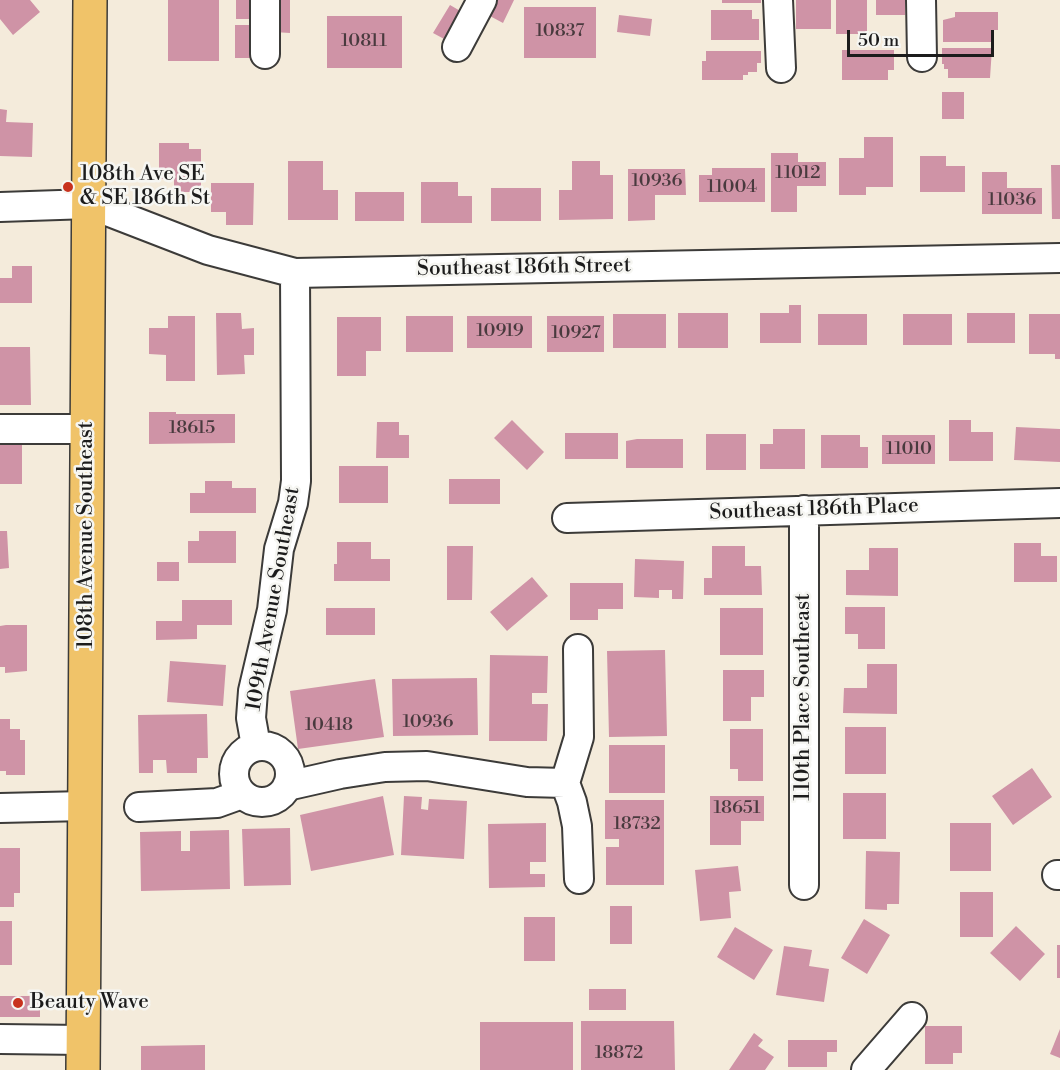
<!DOCTYPE html>
<html>
<head>
<meta charset="utf-8">
<style>
  body { margin:0 }
  #map { position:relative; width:1060px; height:1070px; overflow:hidden; background:#f4ebdb; font-family:"Libre Bodoni",serif }
  canvas { display:block }
  .scale { position:absolute; left:847px; top:30px; width:147px; height:27px; box-sizing:border-box; border:3px solid #1c1c1c; border-top:0; padding-left:8px; font-size:18px; line-height:21px; white-space:nowrap; color:#1c1c1c; -webkit-text-stroke:4px #f6f6f2; paint-order:stroke }
</style>
</head>
<body>
<div id="map">
<canvas width="1060" height="1070"></canvas>
<div class="scale">50 m</div>
</div>
<script>
const context = document.querySelector('canvas').getContext('2d');
context.lineJoin = 'round';
function fill(path, color) { context.fillStyle = color; context.fill(path, 'evenodd'); }
function trace(path, color, width, dash) { context.strokeStyle = color; context.lineWidth = width; context.lineCap = dash ? 'butt' : 'round'; context.setLineDash(dash || []); context.stroke(path); }
function write(font, color, halo, rows, align = 'center') {
  context.font = font + ' "Libre Bodoni",serif'; context.lineWidth = 5; context.setLineDash([]); context.textBaseline = 'middle'; context.strokeStyle = halo; context.fillStyle = color; for (const [text, x, y, turn = 0] of rows) {
    context.save(); context.translate(x, y); context.rotate((+turn || 0) * Math.PI / 180); context.textAlign = isNaN(turn) ? turn : align; if (halo) context.strokeText(text, 0, 0); context.fillText(text, 0, 0); context.restore();
  }
}
const building = new Path2D(`
  M0 0H30L40 12 13 35 0 19Z
  M168 0H219V61H168Z
  M236 0H250V19H236Z
  M274 0H290V33L274 32Z
  M496 0H514L503 23 488 15Z
  M722 0H761V3H722Z
  M796 0H831V29H796Z
  M836 0H867V34H836Z
  M876 0H905V15H876Z
  M450 5 462 12 446 40 433 33Z
  M524 7H596V58H524Z
  M711 10H752V19H759V40H711Z
  M955 12H998V30H992V42H943V20L955 17Z
  M619 15 652 19 650 36 617 32Z
  M327 16H402V68H327Z
  M235 25H251L250 58H235Z
  M942 48H992L990 78H948V69H944V64H942Z
  M842 50H894V70H888V80H842Z
  M706 51H761V63H757V72H748V75H743V80H702V61H706Z
  M942 92H964V119H942Z
  M0 109 7 110 6 122 33 123 32 157 0 156Z
  M864 137H893V187H866V195H839V158H864Z
  M159 143H189V149H201V192H174V179H159Z
  M771 153H798V162H826V186H797V212H771Z
  M920 156H946V166H965V192H920Z
  M288 161H323V190H338V220H288Z
  M572 161H600V175H613V219L559 220V190H572Z
  M1051 165H1060V219H1052Z
  M712 168H765V202H699V175H712Z
  M628 169H685L686 195H655V220L628 221Z
  M982 172H1007V188H1042V214H982Z
  M421 182H458V196H472V223H421Z
  M211 183H254L253 225H226V212H211Z
  M491 188H541V221H491Z
  M355 192H404V221H355Z
  M12 266H32V303H0V278H12Z
  M789 305H801V343H760V313H789Z
  M216 313H241L242 329 254 328V355H244L245 374 217 375Z
  M678 313H728V348H678Z
  M967 313H1015V343H967Z
  M613 314H666V348H613Z
  M818 314H867V345H818Z
  M903 314H952V345H903Z
  M1029 314H1060V359H1055V354H1029Z
  M168 316H195V381H166V355L149 354V328H168Z
  M406 316H453V352H406Z
  M467 316H532V348H467Z
  M547 316H604V352H547Z
  M337 317H381V351H366V376H337Z
  M0 347H30L31 405H0Z
  M149 412H176V414H235V443L149 444Z
  M512 420 544 452 527 470 494 438Z
  M949 420H971V432H993V461H949Z
  M377 422H399V435H409V458H376Z
  M1016 427 1060 429V462L1014 460Z
  M773 429H805V469H760V444H773Z
  M565 433H618V459H565Z
  M706 434H746V470H706Z
  M821 435H860V447H868V468H821Z
  M882 435H935V464H882Z
  M0 438H22V484H0Z
  M637 439H683V468H626V441Z
  M339 466H388V503H339Z
  M449 479H500V504H449Z
  M205 481H232V488H256V513H190V493H205Z
  M0 531H7L9 568 0 569Z
  M199 531H236V563H188V541H199Z
  M337 542H371V559H390V581H334V564H337Z
  M1014 543H1041V556H1057V582H1014Z
  M447 546H473L472 600H447Z
  M712 546H745V566H761L762 595H704V578H712Z
  M869 548H898V596L846 595V570H869Z
  M635 559 684 561 683 599H672V590H659V598L634 597Z
  M157 562H179V581H157Z
  M532 577 548 596 507 631 490 612Z
  M570 583H623V609H598V620H570Z
  M182 600H232V625H197V639L156 640V621H182Z
  M845 607H885V649H858V634H845Z
  M326 608H375V635H326Z
  M720 608H763V655H720Z
  M6 625H27V671L5 673V667H0V626Z
  M665 650 667 736 609 737 607 651Z
  M490 655 548 656 547 693H532V704H548L547 741H489Z
  M170 661 226 665 223 706 167 702Z
  M867 664H897V714L843 713 844 688H867Z
  M723 670H764V697H751V721H723Z
  M477 678 478 735 393 736 392 679Z
  M375 679 384 737 298 749 290 691Z
  M207 714 208 758H197V773H167L166 760H153V773H139L138 715Z
  M0 719H10V729H20V740H25V775H6V771H0Z
  M845 727H886V774H845Z
  M730 729H763V781H738V769H730Z
  M609 745H665V793H609Z
  M1032 768 1052 797 1013 825 992 796Z
  M843 793H886V839H843Z
  M383 796 394 855 311 871 300 815Z
  M404 796 422 797 421 809 428 810 429 799 467 801 464 859 401 855Z
  M710 796H764V821H741V845H710Z
  M605 800H664V885H606V847H619V839H605Z
  M546 823V862H530V874H545V887L489 888 488 824Z
  M950 823H991V871H950Z
  M290 828 291 885 244 886 242 829Z
  M229 830 230 889 141 891 140 832 181 831V851H190V831Z
  M0 848H20V893H14V907H0Z
  M866 851 900 852 899 904H887V910L865 909Z
  M738 866 741 891 729 892 731 918 700 921 695 870Z
  M960 892H993V937H960Z
  M610 906H632V944H610Z
  M524 917H555V961H524Z
  M864 919 890 935 867 974 841 958Z
  M0 921H12V965H0Z
  M1016 926 1045 954 1020 981 990 953Z
  M735 927 773 950 754 980 717 957Z
  M1057 945H1060V978H1057Z
  M784 946 812 950 809 966 829 969 824 1002 776 995Z
  M589 989H626V1010H589Z
  M0 996H40V1017H0Z
  M581 1021H674L675 1070H581Z
  M480 1022H573V1070H480Z
  M925 1026H962V1053H953V1064H925Z
  M1060 1029V1058L1050 1054Z
  M754 1033 763 1040 758 1046 774 1057 765 1070H729Z
  M788 1040H837V1052H827V1067H788Z
  M205 1045V1070H141V1046Z`);
const minor = new Path2D(`
  M778 0 781 68
  M921 0 922 57
  M457 47 482 0
  M265 54V0
  M0 207 89 204 208 250 295 273 1060 258
  M0 429H87
  M567 518 1060 503
  M578 649 579 737 565 783 572 802 577 826 579 879
  M234 774a28 28 0 1 1 56 0a28 28 0 1 1-56 0Z
  M256 746 251 718 253 691 272 610 279 549 293 503 296 481 295 273
  M287 786 340 774 385 767 427 766 527 782 565 783
  M139 807 217 803 242 794
  M0 808 85 806
  M1057 875H1060
  M804 885V510
  M0 1039 83 1040
  M866 1070 912 1017`);
const major = new Path2D(`
  M83 1070 90 0`);
const markers = [
  [68,187,6,"#c8321e"],
  [18,1003,6,"#c8321e"]
];
const numberNames = [
  ["10837",560,32],
  ["10811",364,42],
  ["11012",798,174],
  ["10936",657,182],
  ["11004",732,188],
  ["11036",1012,201],
  ["10919",500,332],
  ["10927",576,334],
  ["18615",192,429],
  ["11010",909,450],
  ["10936",428,723],
  ["10418",329,726],
  ["18651",737,809],
  ["18732",637,825],
  ["18872",619,1054]
];
const poiNames = [
  ["108th Ave SE",80,175],
  ["& SE 186th St",80,199],
  ["Beauty Wave",30,1003]
];
const streetNames = [
  ["Southeast 186th Street",524,268,-1],
  ["Southeast 186th Place",814,510,-2],
  ["108th Avenue Southeast",87,535,-90],
  ["109th Avenue Southeast",274,599,-80],
  ["110th Place Southeast",804,697,-90]
];
fill(building, '#cf93a6');
trace(minor, '#3c3b39', 32);
trace(major, '#3c3b39', 36);
trace(minor, '#fff', 28);
trace(major, '#f0c369', 33);
for (const [x, y, r, color] of markers) { const dot = new Path2D(); dot.arc(x, y, r, 0, 2 * Math.PI); context.fillStyle = color; context.fill(dot); trace(dot, '#f6f6f2', 2); }
write('18px', '#493a3e', null, numberNames);
write('21px', '#1c1c1c', '#f6f6f2', poiNames, 'left');
write('21px', '#1c1c1c', '#f6f6f2', streetNames);
</script>
</body>
</html>
